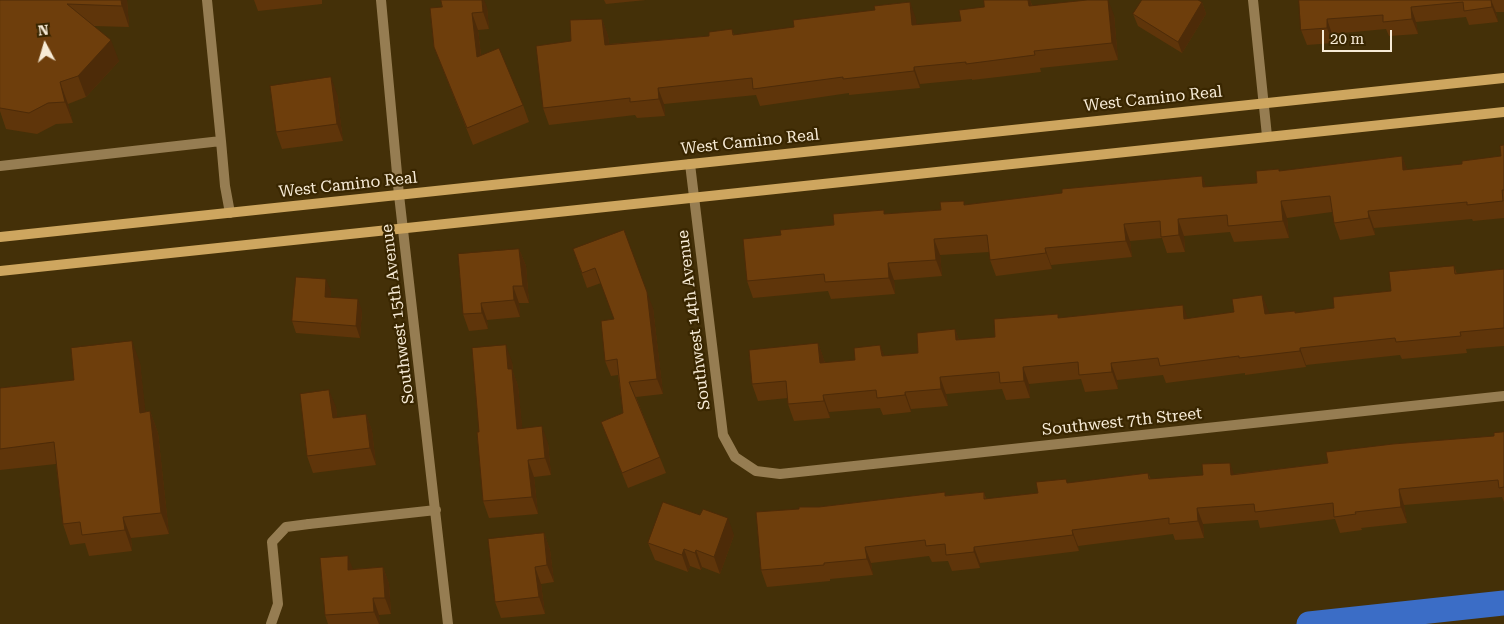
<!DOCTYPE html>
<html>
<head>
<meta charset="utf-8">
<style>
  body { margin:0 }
  #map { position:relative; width:1504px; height:624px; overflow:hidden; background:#443008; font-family:"Roboto Serif",serif }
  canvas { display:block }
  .north { position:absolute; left:20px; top:20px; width:50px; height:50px; -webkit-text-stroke:4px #392600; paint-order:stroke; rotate:354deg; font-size:14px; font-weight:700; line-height:20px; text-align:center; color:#f7ebd6 }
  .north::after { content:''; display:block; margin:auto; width:18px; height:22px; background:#f7ebd6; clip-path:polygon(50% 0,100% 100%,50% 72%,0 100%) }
  .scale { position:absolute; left:1322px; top:30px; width:70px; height:22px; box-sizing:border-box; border:2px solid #f7ebd6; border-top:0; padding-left:6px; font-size:15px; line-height:18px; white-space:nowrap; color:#f7ebd6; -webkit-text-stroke:4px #392600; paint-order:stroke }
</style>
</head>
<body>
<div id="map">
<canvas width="1504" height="624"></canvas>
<div class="north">N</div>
<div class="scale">20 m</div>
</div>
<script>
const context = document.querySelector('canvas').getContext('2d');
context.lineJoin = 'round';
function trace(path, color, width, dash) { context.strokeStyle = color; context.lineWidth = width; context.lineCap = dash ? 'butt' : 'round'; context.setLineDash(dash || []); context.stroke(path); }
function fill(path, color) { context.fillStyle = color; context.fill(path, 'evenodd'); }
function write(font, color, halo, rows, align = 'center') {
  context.font = font + ' "Roboto Serif",serif'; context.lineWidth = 4.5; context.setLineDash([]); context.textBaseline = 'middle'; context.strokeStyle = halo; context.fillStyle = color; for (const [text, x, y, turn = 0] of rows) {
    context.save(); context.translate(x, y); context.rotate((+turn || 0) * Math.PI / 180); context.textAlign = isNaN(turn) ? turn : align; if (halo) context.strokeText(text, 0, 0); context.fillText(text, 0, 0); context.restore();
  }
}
const canal = new Path2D(`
  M1309 624 1504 603`);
const lane = new Path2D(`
  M207 0 221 141
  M0 166 221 141 225 186 230 213
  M271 624 278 604 272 542 286 527 309 524`);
const street = new Path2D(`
  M381 0 399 195 448 624
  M1253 0 1267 136
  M690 164 723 435 735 457 756 471 780 474 1504 396
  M309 524 436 510`);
const secondary = new Path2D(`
  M0 237 1504 78
  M0 271 1504 112`);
const wall = new Path2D(`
  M0 0H127L129 27 94 26 119 61 86 97 68 104 73 123 56 124 37 134 6 129 0 111Z
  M254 0H322V4L258 11Z
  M604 0H646L606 4Z
  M984 0H1030L1032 5 1114 15 1118 60 1040 68 1041 72 972 80V79L920 84V88L849 95V93L760 106 756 95 664 104 665 116 637 118 635 115 549 125 543 108 571 41 602 19 608 36 609 44 709 36 732 29 734 35 916 19V25L961 21 984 7Z
  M1299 0H1504V12H1496L1498 22 1469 25 1466 17 1416 22 1418 34 1389 36 1386 29 1332 34 1333 43 1307 45 1301 30Z
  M1202 2 1206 14 1182 53 1138 26 1133 14Z
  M442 7H487L489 29 478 30 481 55 523 105 529 122 473 145 434 47Z
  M337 94 343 141 282 149 276 132Z
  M1504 145V218L1473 221 1472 219 1374 228 1375 235 1340 240 1334 223 1332 212 1287 218 1289 238 1234 242 1230 232 1184 236 1185 252 1167 253 1162 238 1130 241 1132 257 1051 265 1052 269 996 276 990 260 989 252 940 255 942 276 894 280 895 294 831 299 828 291 753 298 747 281 781 235 886 214 941 210 965 205 1202 176 1206 187 1257 183 1279 169V171L1402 156 1407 170 1462 164 1501 156Z
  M519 249 526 266 529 303H519L520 317 487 320 488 329 469 331 463 314Z
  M573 249 653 308 663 394 636 397 666 473 628 488 601 422 623 413 618 375 611 376 605 361 614 319 601 283 587 288Z
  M1454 266 1457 274 1504 269V346L1466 349 1467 353 1402 359 1400 355 1306 365V367L1245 375V373L1166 383 1163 375 1117 380 1118 389 1085 392 1081 379 1029 384 1030 398 1006 400 1002 389 946 394 948 406 911 409V412L883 415 880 408 829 412 830 418 794 421 788 404V398L758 401 752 384 818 343 825 363 855 360 880 345 884 356 918 353 955 329 959 340 995 337 1059 318 1188 319 1234 312 1262 295 1269 314 1295 311 1296 313 1334 308 1391 291Z
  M331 291 330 297 362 311 360 338 296 333 292 321Z
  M512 362 513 372 518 386 522 428 548 443 551 475 534 477 538 514 489 518 483 501 479 432Z
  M140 363 145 412 150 411 158 433 169 534 131 538 132 551 89 556 85 543 70 545 63 524 56 464 0 470V388L74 380Z
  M336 407 337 418 366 414 372 431 376 465 313 473 307 456Z
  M1504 432V502L1502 497 1404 505 1407 523 1361 528 1362 530 1340 533 1335 519 1260 528 1258 520 1203 524 1204 538 1175 540 1173 534 1078 546 1079 551 980 563V568L952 571 948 561 932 562 929 556 871 563 873 575 830 579V581L767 587 761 570 819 507 984 492 986 499 1038 493 1068 483 1148 473 1151 479 1234 474 1328 463 1494 436Z
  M544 533 550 550 554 582 541 584 545 614 501 618 495 602Z
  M734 535 720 574 702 567 701 570 690 566 688 572 655 560 648 543Z
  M383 567 389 584 391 614 379 615 380 624H328L325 615 353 569Z`);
const shadedWall = new Path2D(`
  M121 0H127L129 27 122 6Z
  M482 0H484L487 7 489 29 483 12Z
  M1028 0H1030L1033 9 1029 6Z
  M1108 0 1114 15 1118 60 1112 43Z
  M1491 0 1496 12 1498 22 1492 7Z
  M910 2 916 19 918 42 912 25Z
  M1202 2 1206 14 1182 53 1178 42Z
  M1411 7 1416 22 1418 34 1412 19Z
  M472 13 478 30 483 74 477 57Z
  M602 19 608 36 611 61 605 45Z
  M1327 19 1332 34 1333 43 1327 28Z
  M111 40 119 61 86 97 78 76Z
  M914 67 920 84V88L914 71Z
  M331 77 337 94 343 141 337 124Z
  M60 82 68 104 73 123 65 102Z
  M658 88 664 104 665 116 659 99Z
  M1402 156 1408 172 1403 170Z
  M1202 176 1208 192 1203 187Z
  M1281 201 1287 218 1289 238 1283 221Z
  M1368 211 1374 228 1375 235 1369 218Z
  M1178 219 1184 236 1185 252 1179 235Z
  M1124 224 1130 241 1132 257 1126 241Z
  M934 239 940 255 942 276 936 260Z
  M1045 248 1051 265 1052 269 1046 253Z
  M519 249 526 266 529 303 523 286Z
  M888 263 894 280 895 294 889 278Z
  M326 279 331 291 329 309 325 297Z
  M513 286 519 303 520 317 514 300Z
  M647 292 653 308 663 394 657 379Z
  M1262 295 1269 312 1271 331 1265 314Z
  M358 299 362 311 360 338 356 326Z
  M481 303 487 320 488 329 482 313Z
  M1183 305 1189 322 1184 319Z
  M955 329 961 346 956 340Z
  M132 341 140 363 148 434 140 413Z
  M818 343 824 360 826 380 820 363Z
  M506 345 512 362 513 372 518 386 524 445 517 429 508 369Z
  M880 345 887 362 882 356Z
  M1300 348 1306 365V367L1300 351Z
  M1111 363 1117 380 1118 389 1112 372Z
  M1023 367 1029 384 1030 398 1024 381Z
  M940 377 946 394 948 406 941 389Z
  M329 390 336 407 339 435 333 418Z
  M905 392 911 409V412L905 395Z
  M823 395 829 412 830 418 824 401Z
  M150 411 158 433 169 534 161 513Z
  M366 414 372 431 376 465 370 448Z
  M542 426 548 443 551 475 545 458Z
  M528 460 534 477 538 514 532 497Z
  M1230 463 1236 479 1231 475Z
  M1399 489 1404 505 1407 523 1401 507Z
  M1197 508 1203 524 1204 538 1198 521Z
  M123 517 131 538 132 551 125 530Z
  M728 518 734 535 720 574 714 557Z
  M1072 530 1078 546 1079 551 1073 535Z
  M544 533 550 550 554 582 547 565Z
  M865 547 871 563 873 575 867 559Z
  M974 547 980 563V568L974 552Z
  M684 549 690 566 688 572 682 555Z
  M696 550 702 567 701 570 695 553Z
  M348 556 354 572 348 570Z
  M383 567 389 584 391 614 385 598Z
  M535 567 541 584 545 614 539 597Z
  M373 598 379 615 380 624H379L374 612Z`);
const building = new Path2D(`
  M0 0H121L122 6 67 4 111 40 78 76 60 82 65 102 48 103 29 113 0 108Z
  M441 0H482L483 12 472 13 477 57 499 48 523 105 467 128 434 47 430 8 442 7Z
  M984 0H1028L1029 6 1087 0H1108L1112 43 1034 51 1035 55 966 64V62L914 67V71L843 79V77L753 89 752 78 658 88 659 99 630 102V98L543 108 536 46 571 41 570 20 602 19 605 45 709 36V32L732 29 733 35 794 27 793 20 875 10 874 6 910 2 912 25 961 21 959 10 984 7Z
  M1142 0H1198L1202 2 1178 42 1133 14Z
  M1299 0H1491L1492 7 1464 11 1463 2 1411 7 1412 19 1383 22V15L1327 19V28L1301 30Z
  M331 77 337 124 276 132 270 86Z
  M1504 145V190H1502L1503 201 1467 205V202L1368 211 1369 218 1334 223 1330 196 1281 201 1283 221 1228 226 1227 215 1178 219 1179 235 1161 237 1160 221 1124 224 1126 241 1045 248 1046 253 990 260 987 235 934 239 936 260 888 263 889 278 825 282 824 274 747 281 743 239 781 235 780 230 834 225 833 214 884 210V214L941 210 940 202 964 201V205L1062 193V189L1202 176 1203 187 1257 183 1256 171 1279 169V171L1402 156 1403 170 1462 164V161L1501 156 1500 146Z
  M624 230 647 292 657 379 629 382 660 457 622 473 601 422 623 413 617 359 605 361 601 321 614 319 595 268 582 273 573 249Z
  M519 249 523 286H513L514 300 481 303 482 313 463 314 458 254Z
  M1454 266 1455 274 1504 269V328L1460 332 1461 336 1396 342 1395 338 1300 348V351L1239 358V356L1160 366 1158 358 1111 363 1112 372 1079 375 1078 362 1023 367 1024 381 1000 383 999 372 940 377 941 389 905 392V395L877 398 876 390 823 395 824 401 788 404 786 381 752 384 749 350 818 343 820 363 855 360 854 348 880 345 882 356 918 353 917 333 955 329 956 340 995 337 994 319 1058 314V318L1183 305 1184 319 1234 312 1232 299 1262 295 1265 314 1295 311V313L1334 308 1333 297 1391 291 1389 272Z
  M296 277 326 279 325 297 358 299 356 326 292 321Z
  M132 341 140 413 150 411 161 513 123 517 125 530 82 535 80 522 63 524 54 442 0 449V388L74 380 71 348Z
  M506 345 508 369H512L517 429 542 426 545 458 528 460 532 497 483 501 477 432H479L472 348Z
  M329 390 333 418 366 414 370 448 307 456 300 394Z
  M1504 432V487L1499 488 1498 480 1399 489 1401 507 1355 512 1356 514 1334 517 1333 503 1255 512 1254 504 1197 508 1198 521 1169 524V518L1072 530 1073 535 974 547V552L946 555 945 544 926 546 925 540 865 547 867 559 824 563V565L761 570 756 512 799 509V507H819L945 492V496L984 492V499L1038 493 1036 482 1066 479 1067 483 1148 473 1149 479 1203 475 1202 464 1230 463 1231 475 1328 463 1326 452 1393 444 1494 436V433Z
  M663 502 700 515 703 509 728 518 714 557 696 550 695 553 684 549 682 555 648 543Z
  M544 533 547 565 535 567 539 597 495 602 488 539Z
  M348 556V570L383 567 385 598H373L374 612 325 615 320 558Z`);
const streetNames = [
  ["West Camino Real",1153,99,-6],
  ["West Camino Real",750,142,-6],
  ["West Camino Real",348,185,-6],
  ["Southwest 15th Avenue",398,314,-97],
  ["Southwest 14th Avenue",694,320,-97],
  ["Southwest 7th Street",1122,422,-6]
];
trace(canal, '#3b6dc6', 25);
trace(lane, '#967d52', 10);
trace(street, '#967d52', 10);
trace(secondary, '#cea65f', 10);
fill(wall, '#5f350a');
fill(shadedWall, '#4d2b08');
fill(building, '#6e3e0c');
trace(building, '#4d2b08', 1);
write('16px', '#f7ebd6', '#392600', streetNames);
</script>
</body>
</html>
